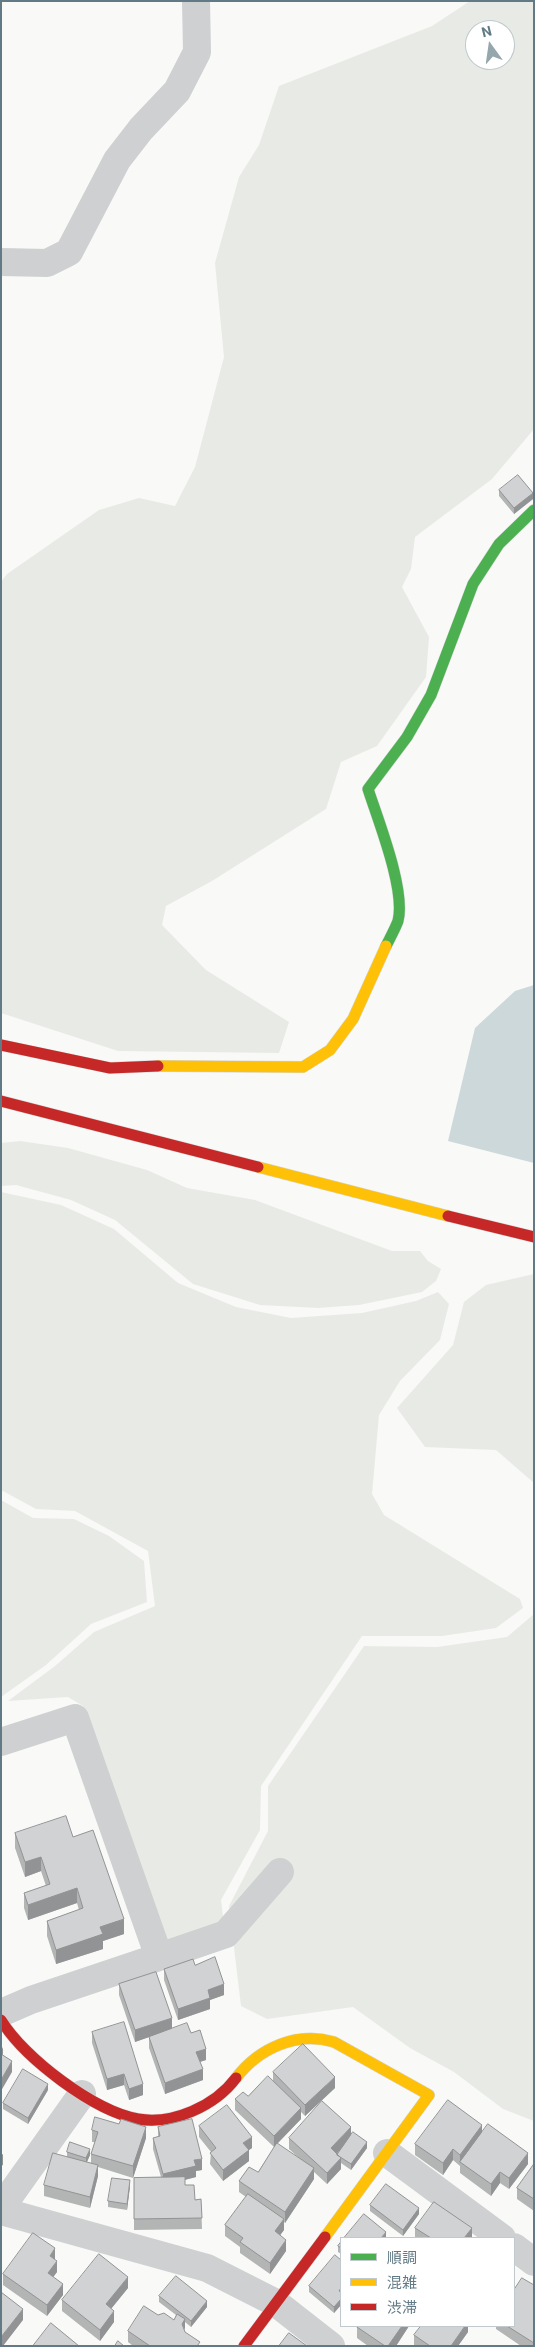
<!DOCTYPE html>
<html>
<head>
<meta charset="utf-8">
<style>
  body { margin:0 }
  #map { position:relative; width:535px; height:2347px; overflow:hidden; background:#f9f9f8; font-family:Roboto,"Noto Sans JP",sans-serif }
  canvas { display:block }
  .frame { position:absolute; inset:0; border:2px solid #617a85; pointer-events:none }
  .legend { position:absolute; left:340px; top:2237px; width:175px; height:90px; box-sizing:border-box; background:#fff; border:1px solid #c0cace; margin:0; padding:6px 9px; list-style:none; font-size:15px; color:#617a85 }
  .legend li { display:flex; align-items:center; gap:10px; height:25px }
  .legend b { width:25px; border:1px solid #c0cace }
  .north { position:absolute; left:465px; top:20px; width:50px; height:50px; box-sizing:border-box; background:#fff; border:1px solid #c0cace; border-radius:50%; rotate:346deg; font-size:14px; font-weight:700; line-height:20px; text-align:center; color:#617a85 }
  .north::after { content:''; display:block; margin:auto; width:18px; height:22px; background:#96a6ad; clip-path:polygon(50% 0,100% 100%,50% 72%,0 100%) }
</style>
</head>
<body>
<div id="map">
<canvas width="535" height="2347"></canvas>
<div class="frame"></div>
<ul class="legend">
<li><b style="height:6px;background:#4caf50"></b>順調</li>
<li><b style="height:6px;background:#ffc107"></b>混雑</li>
<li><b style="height:6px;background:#c62828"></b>渋滞</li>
</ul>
<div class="north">N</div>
</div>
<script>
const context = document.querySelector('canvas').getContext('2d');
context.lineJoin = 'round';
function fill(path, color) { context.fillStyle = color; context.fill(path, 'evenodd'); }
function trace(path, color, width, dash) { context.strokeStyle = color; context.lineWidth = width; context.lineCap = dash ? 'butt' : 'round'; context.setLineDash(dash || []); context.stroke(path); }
const green = new Path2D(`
  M470 1H534V429L492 479 415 537 411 569 402 587 429 637 426 677 377 746 341 762 326 809 212 881 166 906 162 925 206 970 289 1022 279 1053 118 1051 1 1013V582L7 574 99 510 139 498 175 506 195 467 224 357 215 263 239 177 259 145 279 86 432 26ZM475 30H505V60H475Z
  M20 1141 68 1148 147 1170 187 1188 255 1200 392 1251H420L428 1261 441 1269 436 1281 422 1292 359 1305 318 1308 260 1305 193 1284 115 1220 71 1200 16 1185 1 1186V1143Z
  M1 1192 61 1205 114 1229 178 1283 236 1307 291 1318 362 1313 416 1301 438 1292 449 1304 440 1340 400 1381 379 1415 372 1494 384 1515 520 1599 523 1608 496 1628 442 1636H362L261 1786 260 1830 221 1900 224 1924 163 1941 83 1706 68 1697 8 1701 55 1666 94 1632 155 1606 148 1551 75 1511 36 1509 1 1490Z
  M534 1274V1483L496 1450 425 1447 397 1408 453 1345 464 1302 486 1285Z
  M1 1500 33 1518 74 1519 109 1536 144 1561 147 1602 91 1624 46 1665 1 1697Z
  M534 1614V2121L503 2109 454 2072 410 2048 353 2007 267 2019 241 2006 229 1906 268 1831V1786L364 1646 437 1647 507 1637Z`);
const water = new Path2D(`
  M534 985V1163L448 1141 475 1028 515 991Z`);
const street = new Path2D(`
  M1 262 47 263 69 252 117 160 141 129 177 91 197 52 196 1
  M1 1742 75 1718 159 1957 31 2000 1 2013
  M159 1957 226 1934 280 1872
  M387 2153 502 2238
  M1 2208 82 2094
  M1 2211 207 2268 276 2303 331 2346
  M514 2247 534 2262`);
const fast = new Path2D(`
  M386 946C390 938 395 929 398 921 406 890 378 820 368 789L407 737 431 695 473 584 499 544 534 510`);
const slow = new Path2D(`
  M158 1066 303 1067 330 1050 353 1019 386 946
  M258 1167 448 1216
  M236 2078C259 2048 297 2031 334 2042L429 2095 325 2237`);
const jam = new Path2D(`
  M1 1045 110 1068 158 1066
  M1 1101 258 1167
  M448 1216 534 1237
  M1 2020C24 2058 94 2111 138 2119 173 2125 215 2106 236 2078
  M244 2346 325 2237`);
const wall = new Path2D(`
  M499 490 533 499 514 514 499 496Z
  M15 1833 73 1837 124 1934 103 1941V1949L56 1964 47 1936V1921L79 1910 77 1903 28 1920 24 1908V1893L46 1886 41 1871 25 1877 15 1848Z
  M195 1965 224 1995 210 2000V2009L178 2020 164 1980V1969Z
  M119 1984 172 2029 191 2033 206 2060 200 2062 203 2080 165 2094 149 2048V2037L135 2042 119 1995Z
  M92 2032 143 2095 129 2100 124 2085 107 2090 92 2043Z
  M273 2072 335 2088 305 2116 301 2112V2119L277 2144 299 2158 289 2149V2138L351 2136 367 2148 351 2170 341 2163V2169L327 2184 314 2172V2179L285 2223 284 2222V2230L280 2235 286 2251 270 2274 240 2253V2247L225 2236V2225L246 2197 239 2192V2181L258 2172 276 2145 274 2147 235 2110V2099L248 2096 273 2081Z
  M48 2090 28 2124 3 2109V2103Z
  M199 2126 252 2148 249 2150V2161L223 2181 210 2164 211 2152 199 2137Z
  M158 2127 202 2170 196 2171V2177L185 2180V2185L195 2200 201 2199 202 2229 134 2230V2178L161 2177 153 2149V2138L158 2137Z
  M92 2130 146 2138 133 2178 98 2167V2176L90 2208 44 2196V2185L67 2157V2152L90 2155 87 2162 91 2163V2154L95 2142H92Z
  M482 2132 528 2164 509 2189 500 2183 491 2196 460 2173V2166L453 2160 443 2175 415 2155V2144Z
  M534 2164V2211L517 2199V2188Z
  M130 2186 127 2210 108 2207V2201Z
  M370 2205 419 2214 403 2236 370 2211Z
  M415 2228 472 2238H415Z
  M341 2242V2254L338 2252V2246Z
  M55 2260 57 2272 53 2277 63 2295 47 2316 3 2285V2274Z
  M341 2260V2305L334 2313 309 2292V2286Z
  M534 2285V2346H521L496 2329V2326H514Z
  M128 2288 111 2309 114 2322 100 2341 62 2311V2300Z
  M159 2296 207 2307 191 2327 185 2322 184 2331 200 2346H133L128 2342V2331L158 2315 174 2320 176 2315 159 2302Z
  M358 2326H409L396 2346H368L357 2338V2327Z
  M468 2326V2332L458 2346H414V2335Z`);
const shadedWall = new Path2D(`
  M533 493V499L514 514V508Z
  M41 1857V1871L25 1877V1862Z
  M77 1888V1903L28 1920V1905Z
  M124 1919V1934L103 1941V1949L56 1964V1950L100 1927Z
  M224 1984V1995L210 2000V2009L178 2020V2009L208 1990Z
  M172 2018V2029L135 2042V2030Z
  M3 2047V2058L1 2062V2051Z
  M206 2049V2060L196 2063V2052Z
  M12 2061V2072L1 2091V2080Z
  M203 2069V2080L165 2094V2083Z
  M124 2074V2085L107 2090V2079Z
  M335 2077V2088L305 2116V2105Z
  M48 2084V2090L28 2124V2118Z
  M143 2084V2095L129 2100V2089Z
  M301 2108V2119L274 2147V2136Z
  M482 2125V2136L460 2162V2155Z
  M146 2127V2138L133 2178V2166Z
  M351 2127V2138L331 2159V2148Z
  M252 2137V2148L243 2154V2143Z
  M367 2142V2148L351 2170V2164Z
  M90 2149V2155L86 2164V2158Z
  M453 2149V2160L443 2175V2163Z
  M249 2150V2161L223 2181V2170Z
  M528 2153V2164L509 2189V2178Z
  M3 2154V2165L1 2166V2155Z
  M341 2158V2169L327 2184V2173Z
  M202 2159V2170L196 2171V2177L163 2185V2174L194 2160Z
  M98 2165V2176L90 2208V2197Z
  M314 2168V2179L285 2223V2212Z
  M500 2172V2183L491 2196V2184Z
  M130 2180V2186L127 2210V2204Z
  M419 2208V2214L403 2236V2230Z
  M284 2219V2230L275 2242V2231Z
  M472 2228V2238H464Z
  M386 2232V2238H381Z
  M286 2240V2251L270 2274V2263Z
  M55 2248V2260L50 2256Z
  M57 2261V2272L48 2284V2273Z
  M128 2277V2288L106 2315V2304Z
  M63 2284V2295L47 2316V2305Z
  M341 2299V2305L334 2313V2307Z
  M207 2301V2307L191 2327V2321Z
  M23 2309V2320L3 2346H1V2337Z
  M114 2311V2322L100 2341V2330Z
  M185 2319V2330L182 2324Z
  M402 2326H409L396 2346H388Z
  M465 2326H468V2332L458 2346H451Z`);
const building = new Path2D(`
  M518 475 533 493 514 508 499 490Z
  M66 1816 73 1837 93 1830 124 1919 100 1927 103 1934 56 1950 47 1921 83 1908 77 1888 28 1905 24 1893 50 1884 41 1857 25 1862 15 1833Z
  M215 1957 224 1984 208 1990 210 1998 178 2009 164 1969 193 1959 195 1965Z
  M156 1972 172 2018 135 2030 119 1984Z
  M124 2022 143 2084 129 2089 124 2074 107 2079 92 2032Z
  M187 2023 191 2033 200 2030 206 2049 196 2052 203 2069 165 2083 149 2037Z
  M303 2044 335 2077 305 2105 273 2072Z
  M1 2054 12 2061 1 2080Z
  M23 2069 48 2084 28 2118 3 2103Z
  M268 2076 301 2108 274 2136 235 2099 243 2092 248 2096Z
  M448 2100 482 2125 460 2155 453 2149 443 2163 415 2144Z
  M322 2101 351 2127 331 2148 341 2158 327 2173 289 2138Z
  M227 2105 252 2137 243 2143 249 2150 223 2170 210 2153 216 2148 199 2126Z
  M95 2117 119 2124 121 2119 146 2127 133 2166 91 2154 98 2132 92 2130Z
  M192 2119 202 2159 194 2160 196 2166 163 2174 153 2138 160 2136 158 2127Z
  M488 2124 528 2153 509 2178 500 2172 491 2184 460 2162Z
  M353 2132 367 2142 351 2164 337 2155Z
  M70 2142 90 2149 86 2158 67 2152Z
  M277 2143 314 2168 285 2212 239 2181 249 2167 258 2172Z
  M53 2153 98 2165 90 2197 44 2185Z
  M534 2164V2199L517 2188Z
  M185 2177V2185H194L195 2200 201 2199 202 2218 134 2219V2178Z
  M112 2178 130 2180 127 2204 108 2201Z
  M386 2184 419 2208 403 2230 370 2205Z
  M248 2194 284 2219 275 2231 286 2240 270 2263 240 2242 243 2238 225 2225Z
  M434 2202 472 2228 464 2238H431L415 2228Z
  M364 2214 386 2232 381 2238H344Z
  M33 2233 55 2248 50 2256 57 2261 48 2273 63 2284 47 2305 3 2274Z
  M341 2242V2248L338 2246Z
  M99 2254 128 2277 106 2304 114 2311 100 2330 62 2300Z
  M335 2255 341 2260V2288L339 2291 341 2292V2299L334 2307 309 2286Z
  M176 2276 207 2301 191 2321 159 2296Z
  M522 2278 534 2285V2343L507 2326H514V2290Z
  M1 2292 23 2309 1 2337Z
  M144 2306 158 2315 164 2313 174 2320 177 2314 185 2319 182 2324 185 2332 200 2342 197 2346H150L128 2331Z
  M51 2323 79 2346H33Z
  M358 2326H402L388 2346H385L357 2327Z
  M421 2326H465L451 2346H430L414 2335Z
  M289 2333 307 2346H279Z
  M118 2341 124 2346H115Z`);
fill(green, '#e8ebe5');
fill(water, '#ccd8d9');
trace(fast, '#d5d7d7', 12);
trace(slow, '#d5d7d7', 12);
trace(jam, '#d5d7d7', 12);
trace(street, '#ced0d1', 28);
trace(fast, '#4caf50', 11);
trace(slow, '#ffc107', 11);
trace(jam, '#c62828', 11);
fill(wall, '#b3b5b5');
fill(shadedWall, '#929394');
fill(building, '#d0d2d3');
trace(building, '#929394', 1);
</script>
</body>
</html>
